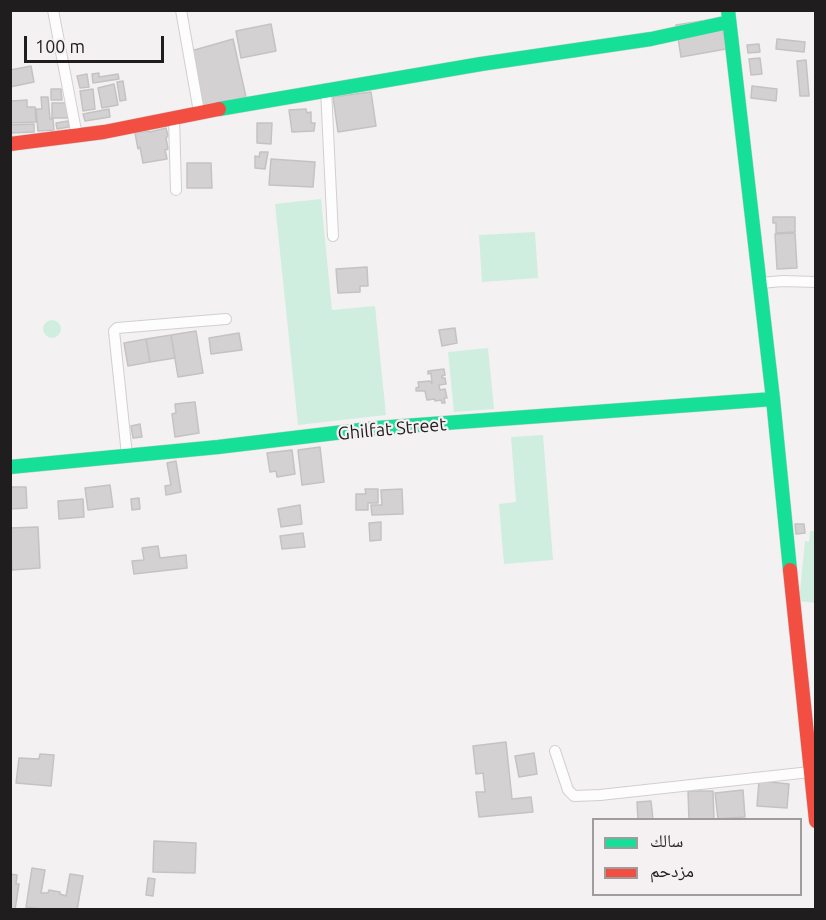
<!DOCTYPE html>
<html>
<head>
<meta charset="utf-8">
<style>
  body { margin:0 }
  #map { position:relative; width:826px; height:920px; overflow:hidden; background:#f4f1f2; font-family:Ubuntu,"Noto Naskh Arabic",sans-serif }
  canvas { display:block }
  .frame { position:absolute; inset:0; border:12px solid #1f1d1e; pointer-events:none }
  .legend { position:absolute; left:592px; top:818px; width:210px; height:78px; box-sizing:border-box; background:#f5f0f2; border:2px solid #9f9c9d; margin:0; padding:8px 10px; list-style:none; font-size:18px; color:#1f1d1e }
  .legend li { display:flex; align-items:center; gap:12px; height:30px }
  .legend b { width:30px; border:2px solid #9f9c9d }
  .scale { position:absolute; left:24px; top:36px; width:140px; height:27px; box-sizing:border-box; border:3px solid #1f1d1e; border-top:0; padding-left:8px; font-size:18px; line-height:21px; white-space:nowrap; color:#1f1d1e; -webkit-text-stroke:4px #f5f0f2; paint-order:stroke }
</style>
</head>
<body>
<div id="map">
<canvas width="826" height="920"></canvas>
<div class="frame"></div>
<ul class="legend">
<li><b style="height:8px;background:#16e098"></b>سالك</li>
<li><b style="height:8px;background:#f24e42"></b>مزدحم</li>
</ul>
<div class="scale">100 m</div>
</div>
<script>
const context = document.querySelector('canvas').getContext('2d');
context.lineJoin = 'round';
function fill(path, color) { context.fillStyle = color; context.fill(path, 'evenodd'); }
function trace(path, color, width, dash) { context.strokeStyle = color; context.lineWidth = width; context.lineCap = dash ? 'butt' : 'round'; context.setLineDash(dash || []); context.stroke(path); }
function write(font, color, halo, rows, align = 'center') {
  context.font = font + ' Ubuntu,sans-serif'; context.lineWidth = 4.5; context.setLineDash([]); context.textBaseline = 'middle'; context.strokeStyle = halo; context.fillStyle = color; for (const [text, x, y, turn = 0] of rows) {
    context.save(); context.translate(x, y); context.rotate((+turn || 0) * Math.PI / 180); context.textAlign = isNaN(turn) ? turn : align; if (halo) context.strokeText(text, 0, 0); context.fillText(text, 0, 0); context.restore();
  }
}
const green = new Path2D(`
  M321 199 332 310 375 306 386 415 298 425 275 204Z
  M535 232 538 278 482 282 479 235Z
  M43 329a9 9 0 1 1 18 0a9 9 0 1 1-18 0Z
  M488 348 494 409 454 412 448 352Z
  M543 435 553 560 504 564 499 504 516 502 511 437Z
  M810 531H815V603L799 601 805 541 809 542Z`);
const building = new Path2D(`
  M721 18 726 49 681 57 676 25Z
  M271 24 276 51 241 58 236 31Z
  M233 39 246 97 203 107 191 51Z
  M777 39 805 42 804 52 776 49Z
  M759 44 760 52 748 53 747 45Z
  M760 58 762 74 751 75 749 59Z
  M806 60 809 96H800L797 61Z
  M31 66 34 82 10 87V70Z
  M99 73V77L118 74 119 79 93 83 92 74Z
  M87 74 89 87 80 88 77 76Z
  M123 81 126 100 120 101 117 82Z
  M114 84 118 105 102 108 98 88Z
  M752 86 777 89 776 101 751 98Z
  M51 89H61L62 100H51Z
  M93 89 95 109 83 111 80 91Z
  M371 92 376 126 338 132 333 97Z
  M41 97H48L50 119H53L54 130 38 131 36 109H42Z
  M27 100V107H35L36 122 11 123V101Z
  M52 103H67L68 118H52Z
  M109 109 110 117 85 121 83 114Z
  M306 109 307 113 311 112V123H315L314 131 292 132 289 110Z
  M68 121 69 127 57 129 56 123Z
  M257 123H272L271 144 257 143Z
  M34 124V132L10 133V125Z
  M166 128 168 136 166 138 168 149 165 150 167 159 143 163 140 147 138 149 135 133 147 131 150 132Z
  M260 152H268L265 169 255 168V156L259 157Z
  M271 159 315 162 313 187 269 185Z
  M187 163H211L212 188H187Z
  M773 217H795V232L776 233V223H773Z
  M795 233 797 268 777 269 775 234Z
  M367 267 368 286H360V292L338 293 336 269Z
  M455 328 457 343 442 346 439 330Z
  M196 331 203 373 178 377 171 335Z
  M239 333 242 350 211 354 209 338Z
  M171 335 175 358 150 362 146 339Z
  M146 339 150 362 128 366 124 343Z
  M444 369 445 375 442 376V378H445L446 384 439 385 440 390 445 389 447 398H444L445 403H442L441 400 435 401V399L427 400 425 391H416V388L419 387 418 382 430 381 431 383H432L431 373 428 374V371Z
  M195 402 199 433 175 437 172 414 176 413 175 404Z
  M140 424 142 437 133 438 131 426Z
  M320 447 324 482 302 485 298 450Z
  M292 450 295 474 277 477 276 471 270 472 267 453Z
  M176 461 181 492 166 495 165 486 171 485 167 463Z
  M110 485 113 507 88 510 85 488Z
  M11 487H26L27 508 10 509Z
  M365 489H378V503H368V510H356V494H366Z
  M402 489 403 514 372 515 371 505H382L381 490Z
  M139 498 140 509 132 510 131 499Z
  M83 499 84 517 59 519 58 501Z
  M300 505 302 524 281 527 278 509Z
  M381 522V540L370 541 369 523Z
  M795 524H804L805 533 796 534Z
  M38 527 40 568 12 570 10 528Z
  M303 533 305 547 282 549 280 536Z
  M158 546 160 558 186 555 187 568 134 574 132 561 144 560 142 548Z
  M506 742 512 799 531 797 533 812 479 817 476 792H485L483 773 476 774 473 746Z
  M534 753 537 774 519 777 515 756Z
  M40 754 54 755 51 786 16 783 19 758 39 759Z
  M759 781 789 784 787 808 757 806Z
  M743 790 745 817 718 819 715 793Z
  M688 791H713L714 820H689Z
  M651 801 653 820H638L637 802Z
  M154 841 196 843 195 873 153 872Z
  M32 868 45 870 41 893H48L49 890 60 892V894L66 896 70 874 83 876 77 910H51L26 907Z
  M10 874 17 875 16 884H19L15 910H10Z
  M148 878 155 879 153 896 146 895Z`);
const street = new Path2D(`
  M53 10 77 136
  M181 10 199 112
  M326 89 333 236
  M174 117 176 190
  M760 283 783 281 816 282
  M127 455 114 331 117 328 226 319
  M555 751 568 790 574 796 600 795 810 772`);
const fast = new Path2D(`
  M728 10 773 399 790 570
  M219 109 481 64 651 39 729 22
  M10 467 218 447 377 428 773 399`);
const jam = new Path2D(`
  M10 144 104 132 219 109
  M790 570 816 821`);
const streetNames = [
  ["Ghilfat Street",392,429,-5]
];
fill(green, '#cfeedf');
fill(building, '#d4d1d2');
trace(building, '#c5c2c3', 1.5);
trace(street, '#d2cfd0', 12);
trace(fast, '#d2cfd0', 15);
trace(jam, '#d2cfd0', 15);
trace(street, '#fdfdfd', 10);
trace(fast, '#16e098', 14);
trace(jam, '#f24e42', 14);
write('18px', '#1f1d1e', '#f5f0f2', streetNames);
</script>
</body>
</html>
